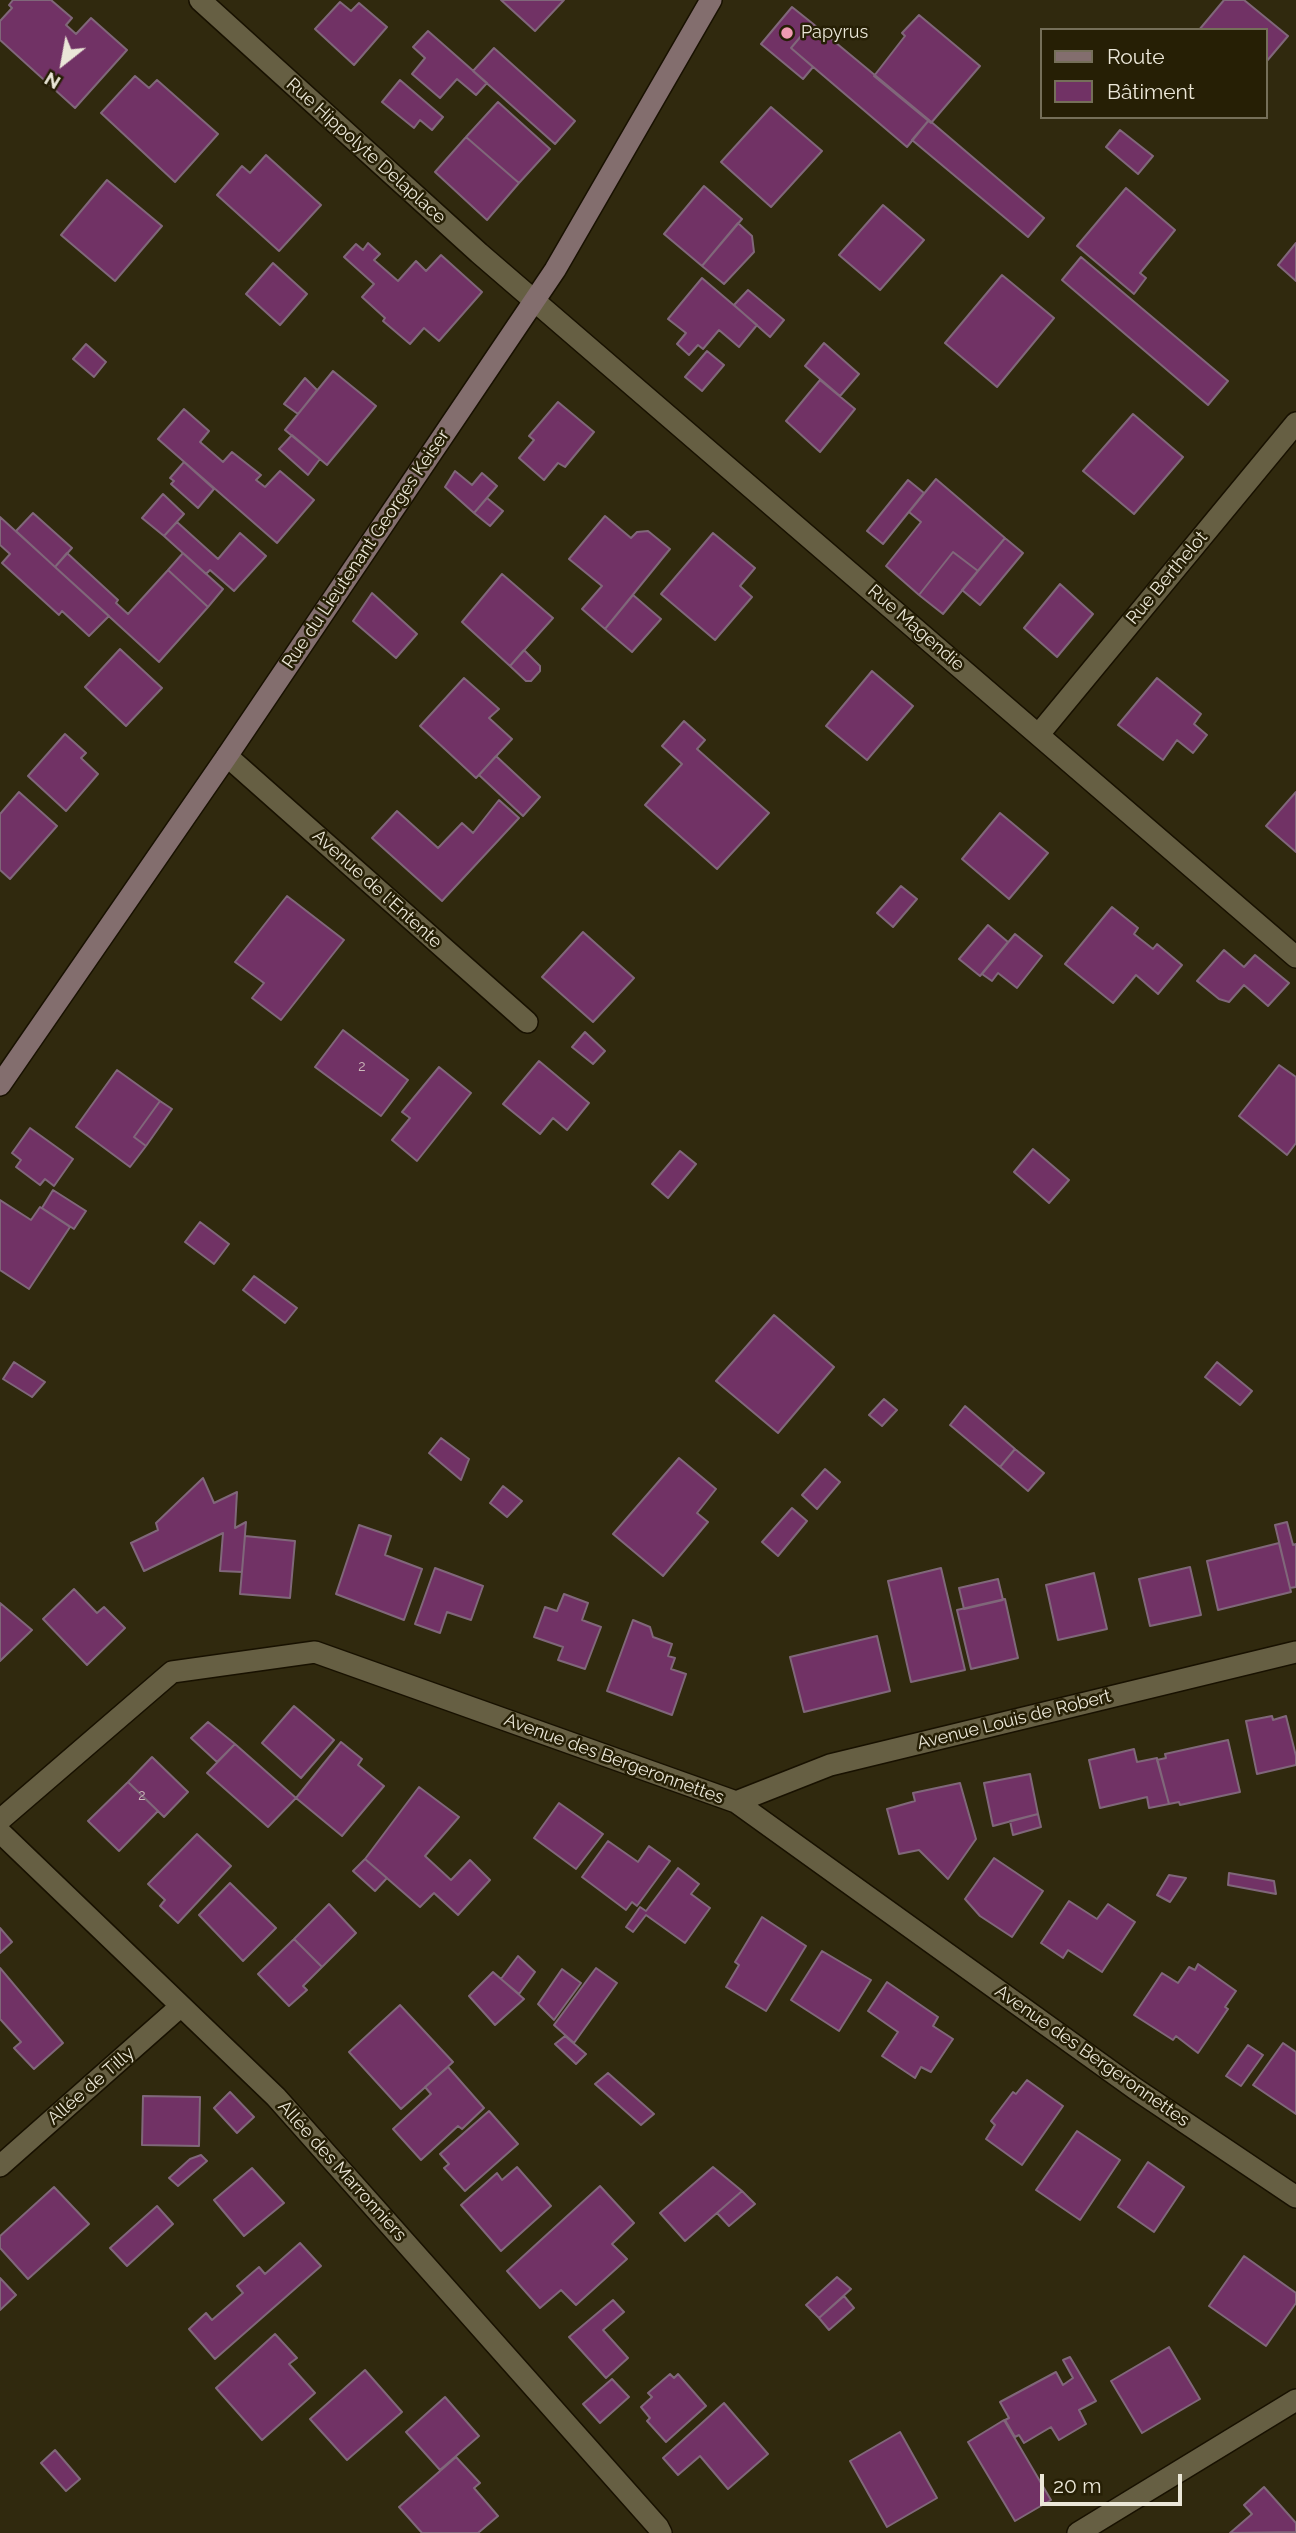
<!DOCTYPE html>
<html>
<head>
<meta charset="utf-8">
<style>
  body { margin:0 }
  #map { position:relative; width:1296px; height:2533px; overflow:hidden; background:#30290e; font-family:Raleway,sans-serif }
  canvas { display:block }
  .legend { position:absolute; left:1040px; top:28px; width:228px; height:91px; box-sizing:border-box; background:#261f05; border:2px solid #756f59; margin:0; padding:9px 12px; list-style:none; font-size:21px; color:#ebe7d8 }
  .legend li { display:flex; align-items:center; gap:14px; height:35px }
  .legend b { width:35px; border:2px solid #756f59 }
  .north { position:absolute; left:28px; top:28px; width:70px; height:70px; -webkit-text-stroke:5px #261f05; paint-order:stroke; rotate:211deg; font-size:19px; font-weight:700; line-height:28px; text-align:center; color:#ebe7d8 }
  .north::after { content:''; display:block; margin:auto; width:24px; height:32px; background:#ebe7d8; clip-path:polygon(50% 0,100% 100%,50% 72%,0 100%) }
  .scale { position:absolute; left:1040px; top:2474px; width:142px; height:32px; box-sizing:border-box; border:4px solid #ebe7d8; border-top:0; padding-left:9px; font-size:21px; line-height:24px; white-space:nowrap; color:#ebe7d8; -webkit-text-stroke:5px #261f05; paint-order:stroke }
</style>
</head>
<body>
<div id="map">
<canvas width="1296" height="2533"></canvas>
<ul class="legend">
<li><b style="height:9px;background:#836e6e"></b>Route</li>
<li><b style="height:19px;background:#713265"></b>Bâtiment</li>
</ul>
<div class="north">N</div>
<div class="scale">20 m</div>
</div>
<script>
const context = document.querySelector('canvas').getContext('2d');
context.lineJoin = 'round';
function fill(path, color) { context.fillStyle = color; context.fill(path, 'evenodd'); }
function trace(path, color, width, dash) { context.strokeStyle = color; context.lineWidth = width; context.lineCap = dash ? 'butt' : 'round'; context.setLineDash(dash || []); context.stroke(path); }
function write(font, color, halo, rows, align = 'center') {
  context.font = font + ' Raleway,sans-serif'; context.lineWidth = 5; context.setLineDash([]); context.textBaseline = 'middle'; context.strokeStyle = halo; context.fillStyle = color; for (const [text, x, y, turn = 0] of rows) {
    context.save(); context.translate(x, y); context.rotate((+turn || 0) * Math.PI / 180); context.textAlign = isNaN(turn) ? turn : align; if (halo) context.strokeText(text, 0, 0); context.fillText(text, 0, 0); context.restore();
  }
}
const building = new Path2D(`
  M13 0H51L72 18 66 25 76 34 91 18 127 50 75 108 0 40V21L12 8 9 5Z
  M501 0H564L535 31Z
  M1224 0H1244L1288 36 1266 62V30H1199Z
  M340 2 351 11 359 3 387 27 354 65 315 29Z
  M792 7 812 23 791 48 813 67 803 79 761 44Z
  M919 15 980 66 931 123 874 76 905 36 902 33Z
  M812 23 929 120 907 147 791 48Z
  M428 31 487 83 476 95 457 79 440 98 412 74 425 58 413 47Z
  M494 48 575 121 555 144 473 71Z
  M135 76 149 88 157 80 218 134 175 182 101 113Z
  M400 80 443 117 432 130 420 120 414 128 382 102Z
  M498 102 550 149 519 183 466 137Z
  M771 107 822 151 771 207 721 162Z
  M929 120 1044 218 1028 237 912 140Z
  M1120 130 1153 156 1138 174 1106 147Z
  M466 137 519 183 487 220 435 172Z
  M266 155 321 205 279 251 217 195 242 166 250 173Z
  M107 180 162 226 115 281 61 235Z
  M704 186 742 219 702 266 664 234Z
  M1126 188 1175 230 1140 273 1146 278 1134 294 1077 246Z
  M883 205 924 240 880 290 839 255Z
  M738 223 752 236 754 252 724 284 702 266Z
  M368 243 380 254 374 260 398 281 416 261 426 271 441 255 482 292 439 341 424 328 410 344 383 321 385 318 362 297 374 284 344 257 356 244 363 250Z
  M1296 243V281L1278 265Z
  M1081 257 1228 381 1208 405 1062 280Z
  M273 263 307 294 280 325 246 294Z
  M1002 275 1054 318 997 387 945 343Z
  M702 278 757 325 739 347 719 330 703 349 698 345 689 355 677 344 686 333 668 319Z
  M748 290 784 320 770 337 734 305Z
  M824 343 859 374 840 396 805 366Z
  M86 344 106 362 94 377 73 359Z
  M707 351 724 365 702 391 685 377Z
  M333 371 376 406 327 465 285 430Z
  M305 378 317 390 298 414 284 404Z
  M820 380 855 409 820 452 786 421Z
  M558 402 594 432 565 467 558 463 544 480 519 458 534 440 529 436Z
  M184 409 209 431 200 442 223 462 232 452 261 475 256 480 265 487 280 471 314 500 277 543 158 439Z
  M1133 414 1183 457 1134 514 1083 471Z
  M292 435 320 459 308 475 279 449Z
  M184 462 214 489 198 508 171 484 174 481 170 478Z
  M455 471 472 485 482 473 497 486 474 513 445 487Z
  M936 479 1005 538 978 571 953 552 919 595 886 566 921 522 909 512Z
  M908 480 924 493 883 544 867 531Z
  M163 494 184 514 164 536 142 518Z
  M487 498 503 511 490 526 474 513Z
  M33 513 72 548 55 567 16 531Z
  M605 516 631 538 637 532 648 531 670 549 605 629 582 609 602 586 569 559Z
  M0 517 109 616 89 636 62 611 59 615 2 563 10 554 0 545Z
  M177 522 218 559 240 533 266 556 234 591 210 570 206 574 164 536Z
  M713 533 755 568 740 586 752 597 715 640 661 594Z
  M1005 538 1023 553 980 605 962 590Z
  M953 552 978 571 943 614 919 595Z
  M67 553 118 600 116 603 128 614 168 570 208 607 159 662 55 567Z
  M183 553 223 589 208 607 168 570Z
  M502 574 553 618 510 666 462 622Z
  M1060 584 1093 614 1057 657 1024 628Z
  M372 593 417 634 396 658 353 621Z
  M633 595 661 619 632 652 605 629Z
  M120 649 162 688 126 726 85 687Z
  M524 650 540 666V671L531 681H526L510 666Z
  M872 671 913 706 867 760 826 726Z
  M464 678 499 709 489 718 512 739 476 778 420 726Z
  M1157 678 1201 714 1194 724 1207 735 1193 753 1177 740 1163 760 1118 725Z
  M684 721 705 740 697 749 769 813 717 869 645 805 682 764 662 746Z
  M65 734 86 753 81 758 98 774 66 811 28 776Z
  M496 756 540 797 523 816 479 775Z
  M19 792 57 826 10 879 0 870V814Z
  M1296 792V852L1266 826Z
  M499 800 519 818 442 901 372 838 397 811 438 848 462 823 473 833Z
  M1000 813 1048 853 1009 899 962 859Z
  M901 886 917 899 893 927 877 913Z
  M287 896 344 940 281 1020 252 998 264 983 235 962Z
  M1112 907 1138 928 1134 934 1153 949 1157 944 1182 965 1158 994 1136 975 1113 1003 1065 964Z
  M988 925 1008 942 980 976 959 959Z
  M583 932 634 978 593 1022 542 977Z
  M1015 934 1042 956 1017 988 998 973 992 981 982 974Z
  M1224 950 1244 967 1255 955 1289 983 1268 1006 1244 985 1229 1002 1219 999 1197 981Z
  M343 1030 408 1080 381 1116 315 1067Z
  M585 1032 605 1051 593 1064 572 1047Z
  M539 1061 589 1103 567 1130 553 1118 540 1134 503 1104Z
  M1279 1065 1296 1077V1143L1287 1155 1239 1116Z
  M439 1067 471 1093 417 1161 392 1140 410 1118 402 1112Z
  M117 1070 160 1101 134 1137 146 1146 130 1167 76 1127Z
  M160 1101 172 1109 146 1146 134 1137Z
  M30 1128 73 1159 54 1186 45 1179 40 1185 16 1167 21 1160 12 1153Z
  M1033 1149 1069 1180 1049 1203 1014 1172Z
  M680 1151 696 1164 668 1198 652 1184Z
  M53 1190 86 1211 74 1229 42 1208Z
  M0 1200 31 1220 40 1207 70 1227 29 1289 0 1270Z
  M200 1222 229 1244 214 1264 185 1242Z
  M254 1276 297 1308 285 1323 243 1290Z
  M774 1315 834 1367 778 1433 716 1381Z
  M14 1362 45 1382 32 1397 3 1379Z
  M1217 1362 1252 1391 1240 1405 1205 1377Z
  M884 1399 897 1410 882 1426 869 1415Z
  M965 1406 1015 1449 1000 1467 950 1425Z
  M441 1438 469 1459 461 1480 429 1453Z
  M1015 1449 1044 1473 1028 1491 1000 1467Z
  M679 1458 716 1489 697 1513 708 1522 663 1576 613 1534Z
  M825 1469 840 1482 817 1509 802 1495Z
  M203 1478 214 1503 237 1492 235 1528 246 1522 242 1572 220 1571 223 1533 144 1571 131 1543 158 1530 156 1523Z
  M503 1486 522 1501 507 1517 490 1503Z
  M792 1508 807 1521 778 1556 762 1542Z
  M1287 1522 1293 1545 1296 1544V1587L1290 1588 1275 1525Z
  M359 1525 391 1536 385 1555 422 1569 404 1620 336 1594Z
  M245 1536 295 1541 290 1598 240 1594Z
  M1279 1543 1291 1592 1218 1610 1207 1561Z
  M1190 1567 1201 1615 1150 1626 1139 1579Z
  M435 1568 483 1586 471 1620 447 1612 440 1633 415 1624Z
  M941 1568 965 1670 911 1682 888 1581Z
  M1094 1573 1107 1629 1058 1640 1046 1585Z
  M998 1579 1003 1600 964 1609 959 1588Z
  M74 1589 97 1613 104 1607 125 1628 87 1665 43 1619Z
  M564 1594 588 1603 582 1620 601 1627 585 1669 558 1660 563 1647 534 1637 545 1607 557 1611Z
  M1005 1599 1018 1658 971 1669 957 1610Z
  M0 1603 32 1630 0 1661Z
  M633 1620 650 1627 653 1637 672 1644 668 1656 675 1658 671 1669 686 1674 672 1715 607 1691Z
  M877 1636 890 1691 804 1712 790 1657Z
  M294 1706 334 1740 301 1778 262 1743Z
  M1272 1716 1273 1720 1286 1716 1296 1756V1765L1257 1774 1246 1721Z
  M208 1722 235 1744 217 1762 191 1738Z
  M1228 1740 1240 1792 1180 1805 1179 1802 1169 1804 1157 1760 1166 1758 1165 1754Z
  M341 1742 362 1759 358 1765 384 1786 342 1836 296 1798Z
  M235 1744 296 1798 268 1827 207 1773Z
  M1134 1749 1137 1762 1157 1758 1169 1804 1149 1808 1147 1797 1100 1808 1089 1760Z
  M152 1757 188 1792 164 1817 128 1782Z
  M1030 1774 1038 1814 993 1826 984 1783Z
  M128 1782 158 1811 119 1851 88 1821Z
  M960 1783 976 1839 948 1879 919 1850 899 1854 887 1809 915 1801 913 1793Z
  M419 1787 459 1817 425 1856 451 1880 470 1860 490 1880 458 1915 434 1893 420 1907 365 1859Z
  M559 1803 603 1834 576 1869 534 1838Z
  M1038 1814 1041 1827 1013 1835 1010 1821Z
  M197 1834 231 1866 178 1923 160 1906 165 1900 148 1884Z
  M608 1841 638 1862 649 1846 670 1861 637 1906 632 1902 626 1910 582 1877Z
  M994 1858 1043 1891 1012 1937 980 1916 965 1899Z
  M365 1859 387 1878 375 1891 353 1871Z
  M678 1868 699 1884 691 1894 710 1908 685 1943 646 1915 633 1932 626 1927 640 1907 646 1911Z
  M1229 1873 1274 1881 1276 1894 1228 1885Z
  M1169 1875 1186 1878 1170 1902 1157 1895Z
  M230 1883 276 1928 243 1961 199 1915Z
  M1069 1901 1097 1919 1108 1904 1135 1922 1102 1972 1068 1950 1063 1958 1041 1943Z
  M329 1904 356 1933 322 1967 294 1939Z
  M762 1917 806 1946 766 2011 726 1987 739 1965 735 1962Z
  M0 1928 12 1942 0 1953Z
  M294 1939 322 1967 303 1986 307 1990 289 2006 258 1974Z
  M822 1951 871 1980 839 2031 791 2000Z
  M518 1956 535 1972 519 1994 501 1979Z
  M1198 1964 1236 1991 1225 2007 1228 2009 1198 2053 1176 2036 1173 2040 1134 2015 1162 1973 1178 1983 1189 1967 1195 1970Z
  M0 1968 63 2043 34 2069 14 2048 21 2042 0 2019Z
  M596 1968 617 1983 574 2043 554 2025Z
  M562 1969 581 1983 554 2020 538 2004Z
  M493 1972 524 1999 495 2025 469 1996Z
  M887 1982 938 2017 933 2026 953 2039 931 2072 921 2067 915 2078 882 2056 898 2032 868 2011Z
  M400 2005 453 2062 401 2109 349 2052Z
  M565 2036 586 2054 576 2064 555 2044Z
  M1283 2043 1296 2052V2114L1253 2085Z
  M1248 2045 1263 2055 1241 2086 1226 2076Z
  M448 2067 484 2108 462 2129 458 2126 421 2160 393 2129 431 2094 425 2087Z
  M608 2073 654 2114 641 2125 595 2084Z
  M1027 2080 1063 2106 1022 2165 986 2139 995 2125 991 2121 1013 2092 1016 2094Z
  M230 2092 254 2117 237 2133 214 2108Z
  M143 2096 200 2097 199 2146 142 2145Z
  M489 2111 518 2144 465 2191 444 2168 449 2164 440 2154Z
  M1077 2131 1120 2160 1080 2220 1036 2190Z
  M201 2155 207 2161 178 2186 169 2178 190 2159Z
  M1148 2162 1184 2187 1154 2232 1118 2207Z
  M517 2167 551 2206 501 2251 461 2205 497 2173 502 2180Z
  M713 2167 742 2191 685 2241 660 2213Z
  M252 2168 284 2203 244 2236 214 2200Z
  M600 2186 634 2223 612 2244 627 2259 576 2305 561 2290 540 2308 507 2271Z
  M54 2187 89 2224 28 2279 0 2248V2236Z
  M742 2191 755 2204 729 2226 717 2213Z
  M157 2206 173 2224 127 2266 110 2248Z
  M300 2243 321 2266 215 2359 189 2329 206 2313 212 2320 243 2293 237 2286 259 2267 265 2274Z
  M1244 2256 1296 2293V2303L1266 2346 1209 2306Z
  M837 2277 851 2289 819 2318 806 2305Z
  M0 2278 16 2295 0 2310Z
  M844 2296 854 2308 829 2330 819 2318Z
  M613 2300 624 2312 603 2330 628 2358 606 2378 569 2337Z
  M275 2334 297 2358 289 2364 315 2393 262 2440 216 2388Z
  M1169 2347 1200 2399 1142 2433 1111 2381Z
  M1070 2357 1096 2401 1079 2410 1086 2424 1059 2440 1051 2427 1024 2443 1019 2435 1015 2437 1005 2420 1009 2418 1000 2402 1056 2372 1063 2385 1073 2378 1063 2360Z
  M365 2370 402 2412 347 2460 310 2419Z
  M670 2374 674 2378 678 2374 706 2406 666 2442 647 2421 650 2418 641 2407 652 2397 648 2393Z
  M612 2379 629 2397 600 2423 583 2404Z
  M445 2397 479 2436 440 2470 406 2432Z
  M724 2403 768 2454 728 2489 700 2456 678 2475 663 2458Z
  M1004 2420 1051 2500 1015 2521 968 2442Z
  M900 2432 937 2498 887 2527 850 2461Z
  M55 2450 80 2479 66 2491 41 2463Z
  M456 2457 480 2483 474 2488 498 2516 478 2533H422L399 2507Z
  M1264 2487 1296 2523V2532L1230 2533 1252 2514 1244 2505Z`);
const street = new Path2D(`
  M200 0 479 253 1296 957
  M1039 734 1296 423
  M227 756 527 1022
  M736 1802 830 1765 1296 1652
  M0 1820 172 1672 315 1652 736 1802 1134 2088 1296 2197
  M0 1832 276 2097 658 2527 661 2533
  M0 2166 181 2006
  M1078 2533 1296 2400`);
const secondary = new Path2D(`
  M0 1085 227 756 555 270 711 0`);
const markers = [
  [787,33,7,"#f19ab2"]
];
const numberNames = [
  ["2",362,1067],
  ["2",142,1796]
];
const poiNames = [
  ["Papyrus",801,33]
];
const streetNames = [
  ["Rue Hippolyte Delaplace",366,151,42],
  ["Rue du Lieutenant Georges Keiser",366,549,-56],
  ["Rue Berthelot",1167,578,-50],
  ["Rue Magendie",916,628,41],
  ["Avenue de l'Entente",377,889,42],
  ["Avenue Louis de Robert",1014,1720,-14],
  ["Avenue des Bergeronnettes",614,1759,20],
  ["Avenue des Bergeronnettes",1092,2056,35],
  ["Allée de Tilly",91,2086,-41],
  ["Allée des Marronniers",342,2171,48]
];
fill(building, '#713265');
trace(building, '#80677a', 2);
trace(street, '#181100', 24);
trace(secondary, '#181100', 24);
trace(street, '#665f43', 21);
trace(secondary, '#836e6e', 21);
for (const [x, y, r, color] of markers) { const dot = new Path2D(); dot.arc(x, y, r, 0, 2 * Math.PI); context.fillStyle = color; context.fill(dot); trace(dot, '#261f05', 2.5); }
write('14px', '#ccbabb', null, numberNames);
write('18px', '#ebe7d8', '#261f05', poiNames, 'left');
write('18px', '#ebe7d8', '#261f05', streetNames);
</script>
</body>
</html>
